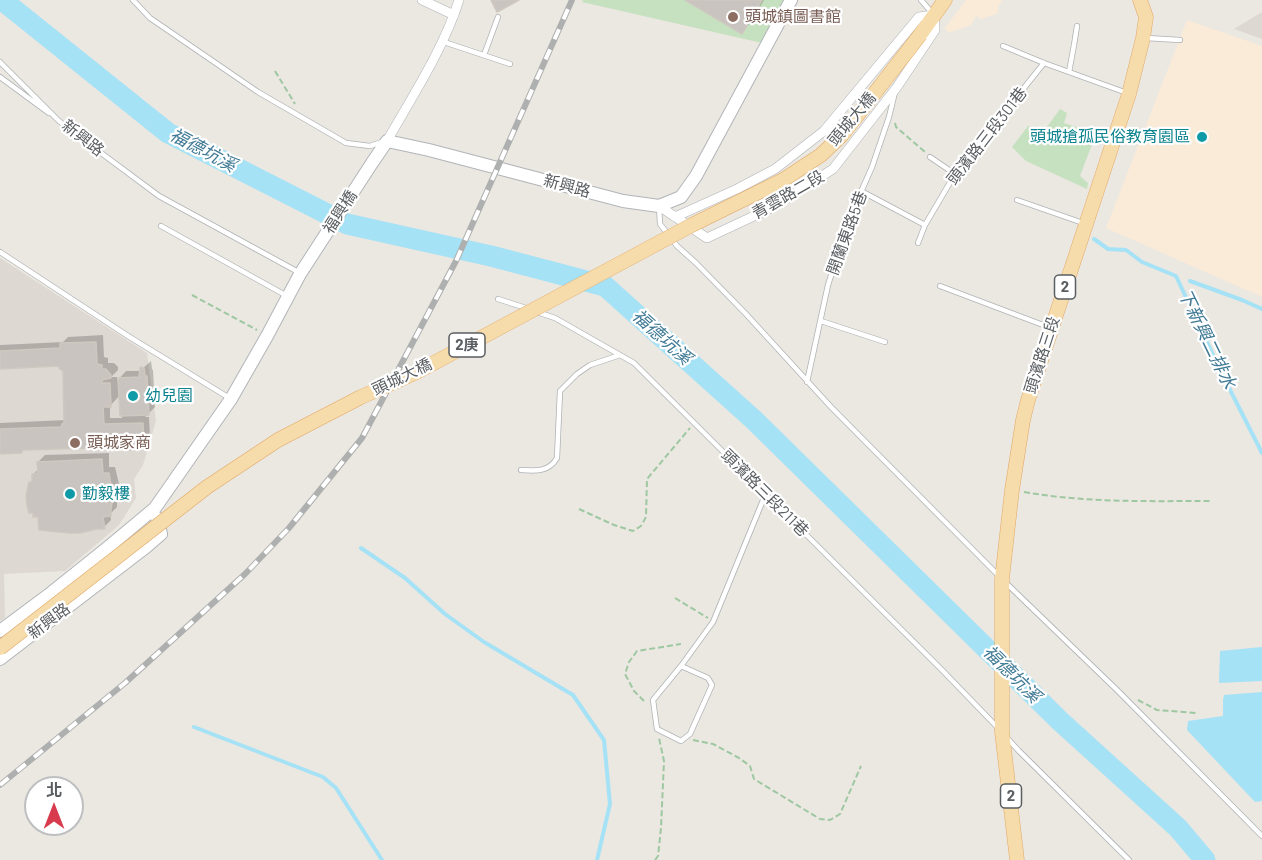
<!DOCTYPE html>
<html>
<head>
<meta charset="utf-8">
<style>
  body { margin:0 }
  #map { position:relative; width:1262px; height:860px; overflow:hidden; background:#ebe7e1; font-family:Barlow,"Noto Sans TC",sans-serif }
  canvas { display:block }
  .north { position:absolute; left:24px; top:776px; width:60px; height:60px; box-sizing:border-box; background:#fff; border:2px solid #bdbfc0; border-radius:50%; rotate:0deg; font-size:16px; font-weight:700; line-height:24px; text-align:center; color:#5a5e61 }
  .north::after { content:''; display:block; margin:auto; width:21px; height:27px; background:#d73b4d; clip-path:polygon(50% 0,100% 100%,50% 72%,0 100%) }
</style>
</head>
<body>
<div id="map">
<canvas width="1262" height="860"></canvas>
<div class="north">北</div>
</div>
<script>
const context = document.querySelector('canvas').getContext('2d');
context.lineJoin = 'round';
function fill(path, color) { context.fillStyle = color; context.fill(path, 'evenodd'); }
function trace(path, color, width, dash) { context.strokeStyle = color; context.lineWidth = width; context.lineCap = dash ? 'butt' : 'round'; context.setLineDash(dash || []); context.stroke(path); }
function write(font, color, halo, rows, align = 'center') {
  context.font = font + ' Barlow,"Noto Sans TC",sans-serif'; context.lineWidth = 4.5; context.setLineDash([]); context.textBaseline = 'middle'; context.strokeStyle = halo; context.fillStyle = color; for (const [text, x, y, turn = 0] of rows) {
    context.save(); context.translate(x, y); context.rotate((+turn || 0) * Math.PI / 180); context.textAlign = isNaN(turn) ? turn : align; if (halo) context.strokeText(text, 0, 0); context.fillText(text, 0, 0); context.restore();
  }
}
const commercial = new Path2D(`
  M966 0H1002L999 5 997 14 981 19 976 16 971 25 948 33 945 28Z
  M1187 20 1262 46V297L1106 228Z`);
const education = new Path2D(`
  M1262 12V39L1234 29Z
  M0 258 147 353 156 421 143 465 134 479 136 498 119 525 65 571 4 574 5 618 0 621Z`);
const green = new Path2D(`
  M583 0H784L762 43 582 2Z
  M1060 109 1067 113 1064 123 1096 134 1080 176 1088 183 1087 189 1026 161 1012 147 1028 126 1033 128 1036 126 1044 131Z`);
const water = new Path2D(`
  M1262 647V681L1219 683 1220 651Z
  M1262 692V801L1255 802 1187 730 1188 721 1223 716V700L1224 695Z`);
const shadow = new Path2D(`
  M687 0H764L751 22 742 32Z
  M103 335 104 357 108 358V363H114L118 367V370L111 377H117V381L126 371H140L151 361 152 369 153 370 155 407 145 417H149L150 438 143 445 24 449 22 452H0V423L66 420 64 370 59 365 0 367V345L63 342 68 337ZM120 395 122 418H110V406Z
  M109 453V467H115L119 484V496L117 501V507L110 514 111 520 104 527 31 483 33 480V474L39 469 38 462 45 455Z`);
const stream = new Path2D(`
  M1094 239 1108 249 1126 250 1142 262 1176 276 1221 372 1262 453
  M1190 281 1242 300 1262 309
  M361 548 405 578 445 614 484 642 573 695 604 740 610 804 597 860
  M194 727 323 777 336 788 382 860`);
const river = new Path2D(`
  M2 0 168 133 347 224 491 256 605 286 754 420 1060 721 1178 828 1205 860`);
const building = new Path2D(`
  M491 0H519L497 12Z
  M685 0H762L742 34Z
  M96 342 97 364 102 365V369H106L111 375V378L102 380V383H110L111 407H103L104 424 143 423 144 446H140L136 450H130L127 447 22 450V453L0 454V429L61 427 62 424 64 423 63 371 60 369 58 366 0 369V351L60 348V343Z
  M140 367 144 368 145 376H147L149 415 120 416 118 378 139 377Z
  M102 459 103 473H109L113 497 111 509V516L103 517 105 529H96L80 533H70L39 530 38 517H33V513H29L27 505 26 496 29 482H32V474L38 473 37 462Z`);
const path = new Path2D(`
  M275 71 295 104
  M895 123 896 127 925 152
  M192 295 257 330
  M1024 492C1087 503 1149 501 1212 501
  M579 509 614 525 633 531 641 526 646 517 647 479 690 428
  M675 598 708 618
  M1138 700 1157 710 1197 713
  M644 701 634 691 625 674 629 662 637 651 681 644
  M693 740 713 744 739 758 750 766 754 779 820 819 830 820 840 814 861 766
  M655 860 658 856 661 828 664 761 659 738`);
const lane = new Path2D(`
  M133 0 150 18 258 92 346 143 370 146 382 142
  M921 0 933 14
  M1146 38 1180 40
  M441 41 510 64
  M1003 46 1044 63 1127 93
  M484 55 498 17
  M0 62 59 121 81 138 159 196 300 273
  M1069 72 1074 45 1077 26
  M0 77 49 113
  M930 157 955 174
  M861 191 925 225
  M1017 200 1083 223
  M659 206 660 224 677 246 696 263 746 314 831 407 999 576
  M161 226 287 296
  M918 243 925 225 955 174 1044 63
  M0 252 128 336 231 399
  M940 286 1051 328
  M498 299 529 309
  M537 312 555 318 634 363 943 671 1000 730
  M821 321 885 342
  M807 382 828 285 849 219 872 167 889 117 895 92
  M521 470C536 471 549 472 557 458L560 391 577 374 590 365 620 355
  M1005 582 1117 690 1262 836
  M681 666 708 678 712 685 690 734 681 741 657 729 653 700 681 666 713 622 766 493
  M1007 738 1019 751 1129 860`);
const street = new Path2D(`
  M422 0 454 15
  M387 141C412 97 444 48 459 0
  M659 206 707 238 771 208 833 169 897 87 935 30 934 15 919 17 824 131 775 169 737 189 675 217`);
const secondary = new Path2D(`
  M0 631 51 593 106 549 155 508 231 399 267 336 300 274 372 163 387 141 429 150 623 201 659 206 681 197 696 176 791 0
  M0 659 146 547 161 534 157 518`);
const primary = new Path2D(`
  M920 35 945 0
  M1017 860 1002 732V579L1012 490 1023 420 1028 400 1129 94 1143 38 1146 17 1140 0`);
const rail = new Path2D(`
  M0 785 125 683 245 574 289 528 362 438 456 261 572 0`);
const primaryBridge = new Path2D(`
  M0 648 207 487 278 440 361 397 417 372 692 225 783 180 821 155 842 135 920 35`);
const markers = [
  [733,17,6,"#8d6e63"],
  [1202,137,6,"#0f9aa8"],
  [133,396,6,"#0f9aa8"],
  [75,443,6,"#8d6e63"],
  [70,494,6,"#0f9aa8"]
];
const shields = [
  [1065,287,21],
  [467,345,36],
  [1011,796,21]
];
const shieldNames = [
  ["2",1065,287],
  ["2庚",467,345],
  ["2",1011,796]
];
const educationNames = [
  ["頭城鎮圖書館",745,17],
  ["頭城家商",87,443]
];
const streetNames = [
  ["頭城大橋",852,119,-50],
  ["頭濱路三段301巷",987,136,-52],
  ["新興路",83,138,38],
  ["新興路",567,186,15],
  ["青雲路二段",788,195,-30],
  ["福興橋",340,212,-57],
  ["開蘭東路5巷",847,233,-70],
  ["頭濱路三段",1042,355,-72],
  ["頭城大橋",402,377,-26],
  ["頭濱路三段211巷",765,493,45],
  ["新興路",49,621,-37]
];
const cultureNames = [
  ["頭城搶孤民俗教育園區",1190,137,"right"],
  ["幼兒園",145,396],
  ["勤毅樓",82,494]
];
const waterNames = [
  ["福德坑溪",203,150,28],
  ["福德坑溪",662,337,42],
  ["下新興二排水",1207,339,64],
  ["福德坑溪",1012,674,45]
];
fill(commercial, '#faebd8');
fill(education, '#ded8d3');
fill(green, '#c6e1c0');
fill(water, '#a6e2f6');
fill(shadow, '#0003');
trace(stream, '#a6e2f6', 4);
trace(river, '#a6e2f6', 21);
fill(building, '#c9c4c0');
trace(building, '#cfc8c0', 1.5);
trace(lane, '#afb3b6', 6);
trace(street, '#afb3b6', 10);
trace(secondary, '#b1b5b8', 14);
trace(primary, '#e2a663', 15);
trace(path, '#9ec8a1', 2, [6, 3]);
trace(lane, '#fff', 4.5);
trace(street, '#fff', 9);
trace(secondary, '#fff', 12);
trace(primary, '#f6dcab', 14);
trace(rail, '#aeafaf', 6);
trace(rail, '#fff', 4, [11]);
trace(primaryBridge, '#e2a663', 15, []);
trace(primaryBridge, '#f6dcab', 14);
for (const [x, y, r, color] of markers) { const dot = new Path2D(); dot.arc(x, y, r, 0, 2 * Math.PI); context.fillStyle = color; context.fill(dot); trace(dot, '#fff', 2); }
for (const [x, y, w] of shields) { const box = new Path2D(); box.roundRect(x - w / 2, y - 12, w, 24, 4.5); context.fillStyle = '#fff'; context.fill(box); trace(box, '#5a5e61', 1.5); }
write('bold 15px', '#5a5e61', null, shieldNames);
write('16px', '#785e54', '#fff', educationNames, 'left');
write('16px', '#5a5e61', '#fff', streetNames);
write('16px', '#0d838f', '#fff', cultureNames, 'left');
write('italic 18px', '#407a95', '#fff', waterNames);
</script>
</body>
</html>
